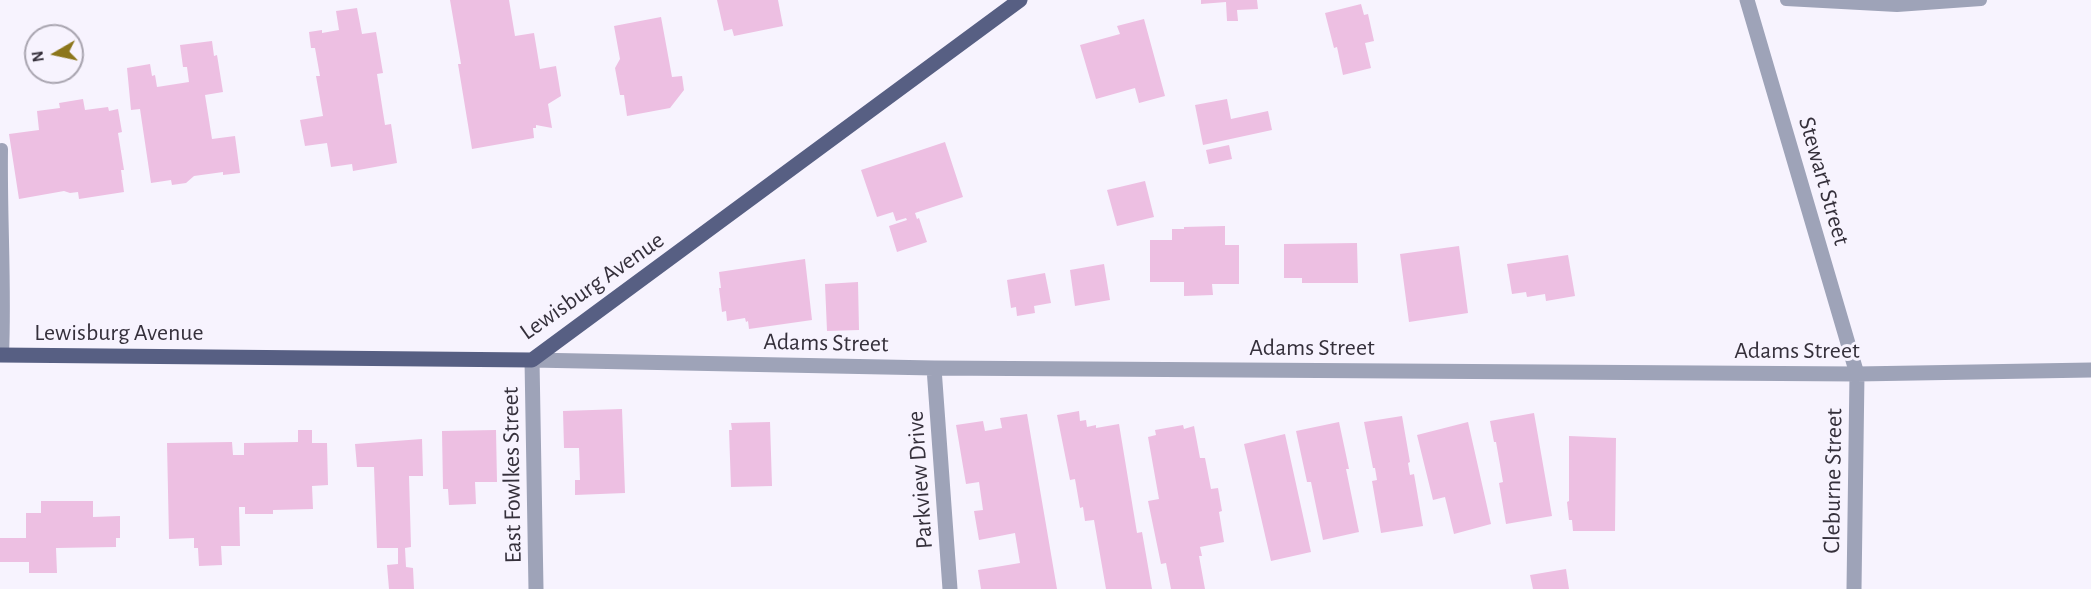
<!DOCTYPE html>
<html>
<head>
<meta charset="utf-8">
<style>
  body { margin:0 }
  #map { position:relative; width:2091px; height:589px; overflow:hidden; background:#f7f3fe; font-family:"Alegreya Sans",sans-serif }
  canvas { display:block }
  .north { position:absolute; left:24px; top:24px; width:60px; height:60px; box-sizing:border-box; background:#f7f3fe; border:2px solid #a9a5b0; border-radius:50%; rotate:261deg; font-size:16px; font-weight:700; line-height:24px; text-align:center; color:#35303b }
  .north::after { content:''; display:block; margin:auto; width:21px; height:27px; background:#8c761b; clip-path:polygon(50% 0,100% 100%,50% 72%,0 100%) }
</style>
</head>
<body>
<div id="map">
<canvas width="2091" height="589"></canvas>
<div class="north">N</div>
</div>
<script>
const context = document.querySelector('canvas').getContext('2d');
context.lineJoin = 'round';
function fill(path, color) { context.fillStyle = color; context.fill(path, 'evenodd'); }
function trace(path, color, width, dash) { context.strokeStyle = color; context.lineWidth = width; context.lineCap = dash ? 'butt' : 'round'; context.setLineDash(dash || []); context.stroke(path); }
function write(font, color, halo, rows, align = 'center') {
  context.font = font + ' "Alegreya Sans",sans-serif'; context.lineWidth = 6; context.setLineDash([]); context.textBaseline = 'middle'; context.strokeStyle = halo; context.fillStyle = color; for (const [text, x, y, turn = 0] of rows) {
    context.save(); context.translate(x, y); context.rotate((+turn || 0) * Math.PI / 180); context.textAlign = isNaN(turn) ? turn : align; if (halo) context.strokeText(text, 0, 0); context.fillText(text, 0, 0); context.restore();
  }
}
const building = new Path2D(`
  M450 0H509L515 36 534 33 540 69 556 66 561 96 548 104 552 128 536 125V128H533L534 138 472 149 458 64H461Z
  M717 0H778L783 26 734 36 732 29 724 31Z
  M1201 0H1257L1258 9 1237 10 1238 21H1227L1226 2 1201 4Z
  M1361 4 1364 15 1368 14 1374 41 1365 43 1371 68 1343 75 1337 47 1334 48 1325 13Z
  M357 8 362 34 376 32 383 73 377 74 385 125 391 124 397 163 353 171 352 164 331 167 327 143 305 146 300 120 323 116 316 76H320L315 48H311L309 32 322 30V33L339 30 336 11Z
  M661 17 672 77 682 76 684 90 670 108 627 116 624 95H620L615 68 620 59 614 26Z
  M1144 19 1165 96 1139 103 1135 88 1096 99 1080 45 1120 34 1117 26Z
  M212 41 214 56 217 55 223 92 205 95 212 139 235 136 240 173 223 175V172L194 176 186 183 172 185 171 180 151 183 140 109 131 110 127 68 150 64 152 76 155 75 157 87 189 82 187 67H183L180 45Z
  M83 99 85 110 108 107 109 111 118 109 122 132 118 133 124 170H121L124 192 79 199 78 192 70 193 64 191 19 199 9 134 39 130 37 111 60 108 59 103Z
  M1227 99 1231 119 1268 111 1272 130 1203 145 1195 105Z
  M945 142 963 197 915 213 917 219 919 218 927 242 897 252 889 226 907 220 906 218 896 221 893 212 877 217 861 170Z
  M1229 145 1232 159 1209 164 1206 150Z
  M1145 181 1154 217 1117 226 1107 190Z
  M1225 226V245H1239V284H1212L1213 295 1184 296V282H1150V240H1172V229H1184V227Z
  M1357 243 1358 283H1302V278H1284V244Z
  M1459 246 1468 313 1409 322 1400 254Z
  M1568 255 1575 296 1546 301 1545 294 1527 297 1526 292 1512 294 1507 264Z
  M805 259 812 320 749 329 748 321 746 322 745 318 727 321 726 311 722 312 719 288H721L719 272Z
  M1104 264 1110 300 1075 306 1070 270Z
  M1045 273 1051 303 1034 306 1035 313 1017 316 1016 307 1011 308 1007 280Z
  M858 282 859 330 827 331 825 284Z
  M622 409 625 493 575 495V480H580L579 448H564L563 411Z
  M1079 411 1080 421 1086 420 1087 427 1096 425V428L1119 424 1137 533 1142 532 1152 589H1106L1094 520 1085 521 1083 507 1080 508 1075 479 1070 480 1057 415Z
  M1534 413 1552 516 1506 524 1499 483 1503 482 1496 442H1494L1490 421Z
  M1027 414 1057 589H981L978 570 1020 563 1015 533 979 540 974 511 983 510 979 482 966 484 956 425 983 421 985 431 1002 428 1000 418Z
  M1402 416 1410 462 1408 463 1410 475 1414 474 1423 526 1381 533 1372 481 1377 480 1375 468H1373L1364 422Z
  M770 422 772 486 731 487 729 430H732L731 423Z
  M1339 422 1349 469H1346L1359 532 1323 540 1311 482H1307L1296 431Z
  M1468 422 1491 524 1454 534 1445 497 1433 500 1417 435Z
  M1183 425 1184 429 1194 426 1200 458H1205L1211 489 1218 488 1222 511 1219 512 1224 542 1200 547 1202 556H1199L1205 589H1171L1166 563 1161 564 1148 501 1159 499 1148 437 1156 435 1155 430Z
  M298 430H312V443H327L328 485 312 486 313 509 273 510V514H245V507H239L240 546H221L222 565 199 566 198 548H194V538L169 539 167 443 232 442 233 455H244V443L298 442Z
  M496 430 497 482H475L476 504 449 505 448 489H443L442 431Z
  M1285 434 1311 552 1271 561 1244 444Z
  M1569 436 1616 438 1615 531H1573L1572 520H1569L1567 502 1569 501Z
  M422 439 423 476H409L411 547 405 548 406 567 413 568 414 589H389L387 565 398 564V548H377L374 467H357L355 444Z
  M41 501H93V517L120 516V538H116V547L56 548 57 573H29V562H0V538H26V513H41Z
  M1566 569 1569 589H1533L1530 575Z`);
const lane = new Path2D(`
  M1786 0 1897 6 1981 0
  M2 149C1 218 6 286 3 355`);
const street = new Path2D(`
  M1747 0 1857 374 1854 589
  M934 368 950 589
  M536 589 532 360 934 368 1857 374 2091 370`);
const primary = new Path2D(`
  M0 355 532 360 1020 0`);
const streetNames = [
  ["Stewart Street",1824,181,74],
  ["Lewisburg Avenue",592,286,-35],
  ["Lewisburg Avenue",119,333],
  ["Adams Street",826,343,1],
  ["Adams Street",1312,348],
  ["Adams Street",1797,351],
  ["East Fowlkes Street",512,475,-91],
  ["Parkview Drive",920,480,-94],
  ["Cleburne Street",1833,481,-89]
];
fill(building, '#edbfe2');
trace(lane, '#9ea3b8', 12);
trace(street, '#9ea3b8', 15);
trace(primary, '#575f83', 15);
write('24px', '#35303b', '#f7f3fe', streetNames);
</script>
</body>
</html>
